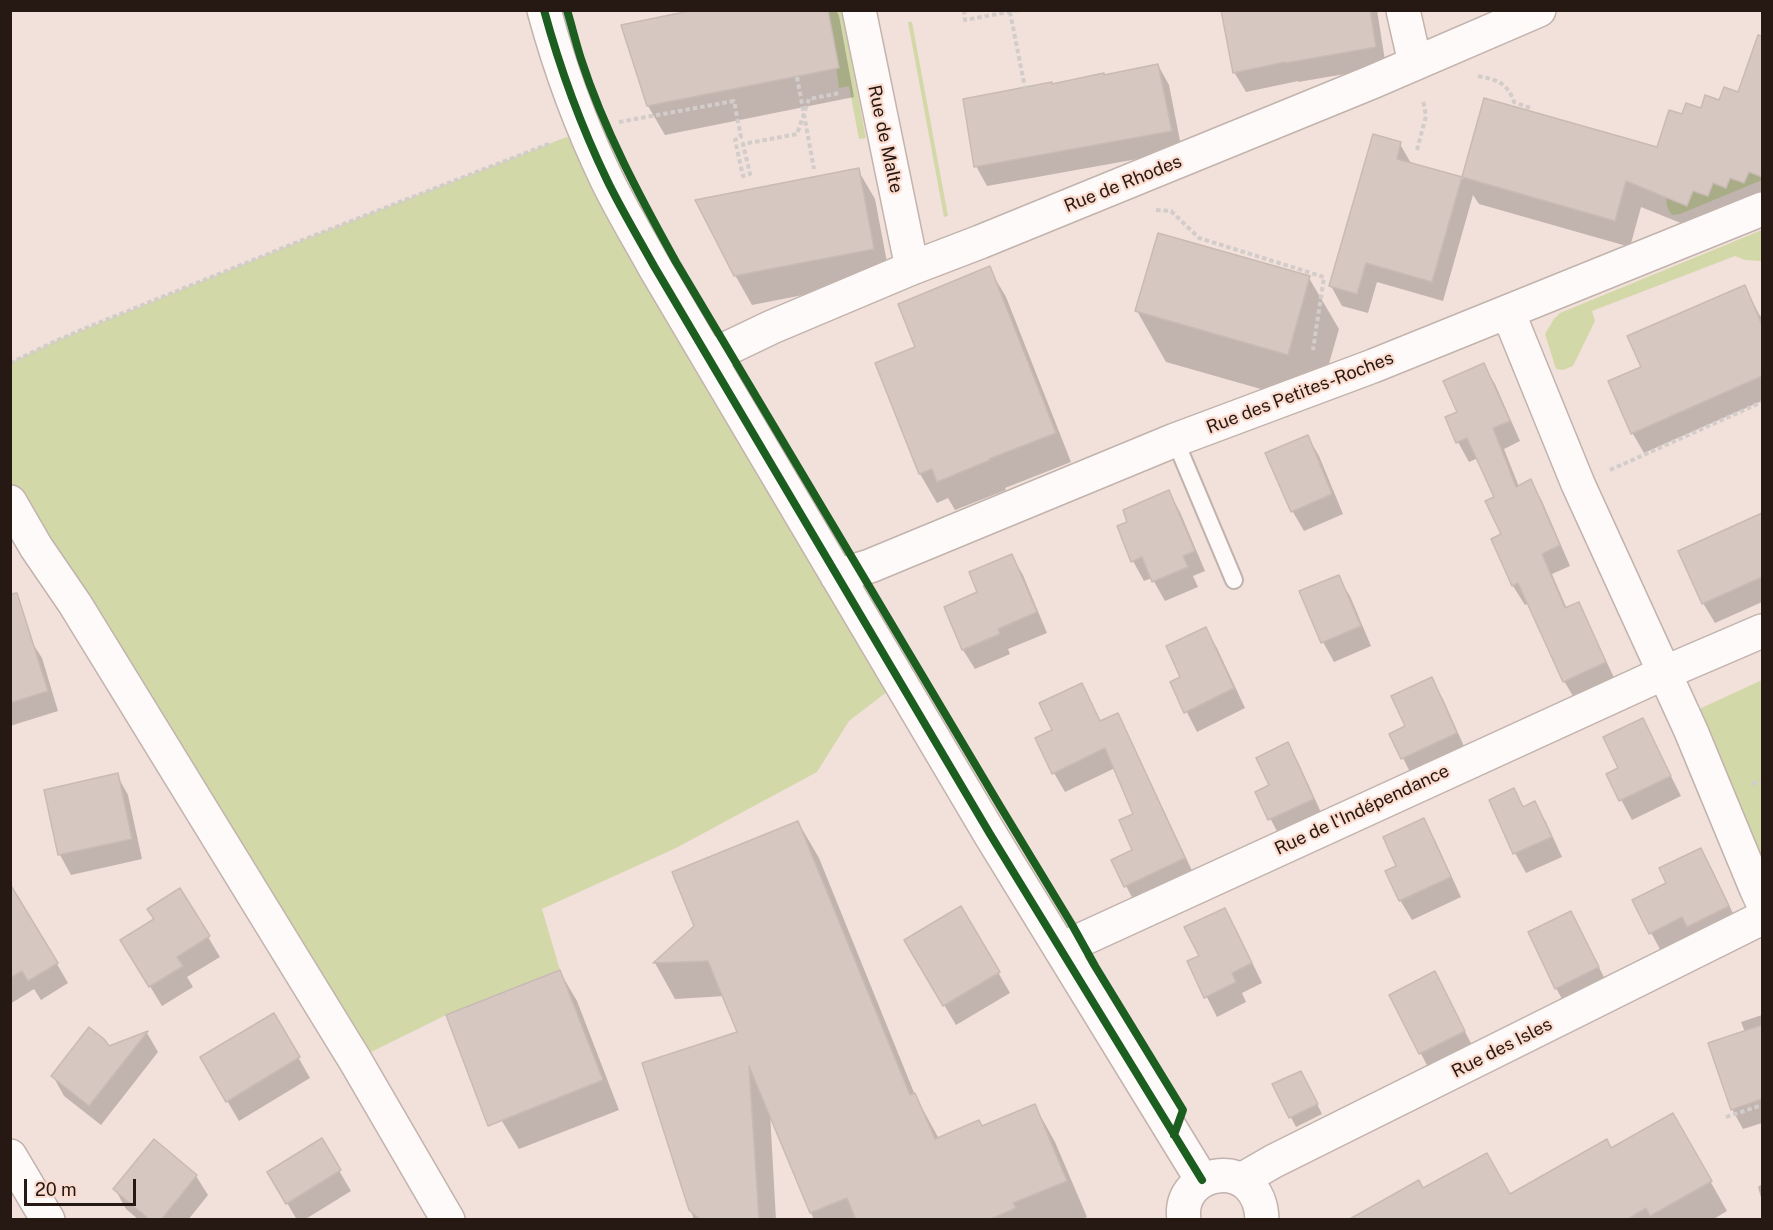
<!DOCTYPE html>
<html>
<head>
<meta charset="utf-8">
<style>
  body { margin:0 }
  #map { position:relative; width:1773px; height:1230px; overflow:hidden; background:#f2e0da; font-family:"Public Sans",sans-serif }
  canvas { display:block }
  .frame { position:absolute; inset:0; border:12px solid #261812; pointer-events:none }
  .scale { position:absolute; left:24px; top:1179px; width:112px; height:27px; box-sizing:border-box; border:3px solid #261812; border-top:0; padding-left:8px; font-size:18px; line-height:21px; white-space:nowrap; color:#261812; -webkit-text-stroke:4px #fcdccf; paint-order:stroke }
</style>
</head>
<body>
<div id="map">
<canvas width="1773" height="1230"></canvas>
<div class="frame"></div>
<div class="scale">20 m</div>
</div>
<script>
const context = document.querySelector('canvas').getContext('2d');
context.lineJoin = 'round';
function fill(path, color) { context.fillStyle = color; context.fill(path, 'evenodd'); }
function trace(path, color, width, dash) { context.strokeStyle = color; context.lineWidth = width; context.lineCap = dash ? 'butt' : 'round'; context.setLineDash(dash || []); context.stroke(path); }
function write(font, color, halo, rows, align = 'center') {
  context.font = font + ' "Public Sans",sans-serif'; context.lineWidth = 4.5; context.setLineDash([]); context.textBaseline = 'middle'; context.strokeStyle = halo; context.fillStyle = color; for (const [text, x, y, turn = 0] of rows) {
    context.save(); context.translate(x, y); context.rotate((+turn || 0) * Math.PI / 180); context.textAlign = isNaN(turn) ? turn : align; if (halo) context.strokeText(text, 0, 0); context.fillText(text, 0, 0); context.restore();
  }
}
const green = new Path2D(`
  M828 11H842L866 138 859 139 849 86 839 88Z
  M908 22H912L948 216 944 217Z
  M586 132 901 681 849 721 817 772 676 848 542 909 560 970 446 1015 355 1060 11 502 10 363 58 340 300 241 564 138Z
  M1749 172 1762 177V180L1680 214 1672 215C1662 203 1668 192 1672 179L1693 191 1708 196 1713 183 1726 188 1730 178 1744 183Z
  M1762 230V261L1745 260 1735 256 1592 311 1595 321 1573 366 1563 370 1556 369 1545 334 1554 319 1560 313Z
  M1762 680V866L1697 710Z`);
const shadow = new Path2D(`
  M702 10H836L839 16 854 97 665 135 648 106Z
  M1222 10H1377L1386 67 1298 82V81L1246 92 1234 72Z
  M1158 65 1169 85 1182 151 987 186 976 166 1052 85Z
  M1761 77 1762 203 1703 232 1641 207 1630 247 1479 204 1473 195 1443 301 1377 282 1368 313 1342 306 1331 286 1400 144 1412 165 1463 179 1485 100 1658 149 1683 116 1702 110 1739 94Z
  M858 170 875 199 890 278 752 305 735 275Z
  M989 268 1006 297 1071 462 1005 488 1006 490 955 510 948 498 937 503 920 474 877 364 917 348Z
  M1309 278 1339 329 1317 405 1166 362 1137 311Z
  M1745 287 1760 316 1762 315V401L1644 453 1633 434 1610 382 1643 368Z
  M1483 365 1495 384 1520 441 1504 449 1519 487 1531 481 1542 501 1570 566 1552 574 1567 609 1578 604 1589 624 1616 682 1576 701 1564 681 1529 603 1525 605 1513 586 1492 540 1503 535 1496 498 1478 458 1469 462 1458 442 1459 412Z
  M1308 437 1319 456 1343 514 1304 531 1293 512 1267 454Z
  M1169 492 1180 512 1205 571 1193 576 1198 587 1165 601 1152 578 1144 581 1133 561 1119 527 1129 523Z
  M1762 514V602L1715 623 1703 603 1680 552Z
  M1011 555 1023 575 1047 633 1008 649 1010 654 975 669 963 650 946 608 979 593Z
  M1338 577 1350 596 1371 646 1334 662 1323 642 1301 592Z
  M1205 629 1217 648 1245 708 1197 732 1172 683 1182 678Z
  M30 639 42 658 58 711 10 726V645Z
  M1431 679 1443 699 1467 753 1413 778 1391 734 1407 727Z
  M1081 685 1101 722 1117 715 1128 734 1195 877 1136 905 1113 861 1134 851 1135 814 1115 768 1065 792 1054 773V731Z
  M1642 719 1681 796 1632 820 1608 775 1619 769Z
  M1288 744 1299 764 1324 819 1281 839 1257 793 1271 786Z
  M117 775 128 795 142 859 71 875 60 855 46 791Z
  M1514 790 1524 808 1534 803 1546 822 1562 857 1526 873 1515 853 1491 800Z
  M1424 820 1435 840 1461 897 1412 920 1400 900 1398 867Z
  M798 822 819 858 915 1095 939 1139 982 1127 1035 1106 1055 1142 1087 1217 1081 1220H814L770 1113 776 1220H694L644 1064 739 1032 725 996 675 999 655 963 696 926Z
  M1700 850 1712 869 1739 926 1662 953 1634 901 1668 884Z
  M180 890 220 957 187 977 193 987 162 1006 134 960 155 920Z
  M10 899 57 964 68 983 41 1000 34 989 10 1004Z
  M961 908 1010 993 956 1025 906 941Z
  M1225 910 1236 929 1262 983 1242 993 1246 1002 1217 1017 1189 962 1201 956Z
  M1571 913 1609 987 1567 1008 1556 988Z
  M560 972 577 1001 619 1110 519 1149 497 1113Z
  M1435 973 1475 1051 1431 1073 1391 996Z
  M274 1015 310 1078 239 1121 202 1058Z
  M1762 1015V1123L1743 1129 1732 1109 1745 1032 1741 1022Z
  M147 1033 158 1052 101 1125 64 1096 53 1076 108 1048Z
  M1306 1082 1322 1114 1296 1127 1274 1085Z
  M1673 1115 1727 1211 1712 1220H1527L1423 1190 1510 1196 1611 1150Z
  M321 1140 351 1191 304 1220H297L269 1172Z
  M196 1176 208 1195 188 1220H139L126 1209 115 1189Z
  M1762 1184V1201L1758 1187Z`);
const building = new Path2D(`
  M694 10H828L839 68 647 106 621 25Z
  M1221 10H1370L1376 47 1286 63 1285 62 1233 73Z
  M1758 35 1762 36V177L1749 172 1744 183 1730 178 1726 188 1713 183 1708 196 1693 191 1687 206 1626 181 1615 221 1462 177 1484 98 1657 147 1669 110 1682 114 1686 103 1701 108 1705 95 1719 100 1724 87 1738 92Z
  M1158 64 1172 131 974 167 963 99 1052 82V84L1104 73V75Z
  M1373 134 1401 142 1397 159 1462 177 1432 282 1366 263 1357 294 1329 286Z
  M859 168 874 249 734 276 695 200Z
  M1158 233 1310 276 1288 355 1135 311Z
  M990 266 1056 433 989 459 990 460 937 482 932 469 919 474 875 363 915 347 898 304Z
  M1745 285 1762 325V376L1631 434 1608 381 1641 367 1627 336Z
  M1484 363 1510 421 1493 428 1516 487 1531 479 1560 545 1542 554 1565 608 1579 602 1606 662 1563 682 1518 583 1512 586 1491 539 1501 534 1485 501 1494 497 1467 438 1456 443 1445 417 1457 412 1443 381Z
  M1308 435 1332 494 1291 512 1265 453Z
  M1169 490 1195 551 1183 556 1188 567 1152 582 1142 557 1131 562 1117 526 1127 522 1123 510Z
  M1762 513V577L1702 604 1678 551Z
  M1012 554 1037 612 998 629 1000 634 962 650 944 607 977 592 969 572Z
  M1339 575 1361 626 1321 643 1299 591Z
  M17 593 48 691 10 703V594Z
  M1206 627 1234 688 1184 713 1170 682 1180 677 1166 646Z
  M1432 677 1457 733 1401 759 1389 734 1405 726 1391 696Z
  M1082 683 1100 721 1118 713 1185 858 1124 887 1111 860 1132 850 1119 820 1133 814 1105 748 1052 774 1035 738 1052 730 1039 703Z
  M1643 718 1671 776 1619 801 1606 774 1618 768 1603 737Z
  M1288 742 1314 799 1268 820 1255 792 1269 785 1256 758Z
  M118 773 132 839 58 855 44 790Z
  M1514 788 1523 807 1535 801 1552 837 1513 854 1489 800Z
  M1424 818 1451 877 1399 901 1385 871 1396 866 1383 837Z
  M798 821 910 1095 915 1093 935 1139 979 1120 982 1126 1035 1104 1067 1181 1013 1203 1016 1208 988 1220H856L847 1198 810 1213 749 1066 759 1220H701L689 1210 642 1063 737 1032 708 961 653 963 694 926 672 872Z
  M1701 848 1729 906 1687 927 1682 917 1649 934 1632 900 1666 883 1659 868Z
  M10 884 58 963 28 981 22 971 10 978Z
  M180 888 210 936 177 957 183 966 149 987 120 940 154 919 147 909Z
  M961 906 1000 972 943 1006 904 940Z
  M1225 908 1252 963 1232 973 1236 982 1204 998 1187 961 1199 956 1184 927Z
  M1571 911 1599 967 1555 989 1528 932Z
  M560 970 603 1080 488 1126 446 1015Z
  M1435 971 1465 1031 1419 1054 1389 995Z
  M274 1013 300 1057 226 1102 200 1057Z
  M1762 1025V1099L1731 1110 1708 1043Z
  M89 1027 104 1039 109 1046 148 1031 89 1106 51 1076Z
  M1301 1071 1318 1104 1289 1118 1272 1084Z
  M1673 1113 1712 1181 1650 1216 1646 1208 1626 1220H1348L1419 1180 1423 1188 1487 1153 1510 1194 1607 1139 1611 1148Z
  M322 1138 341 1170 286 1204 267 1172Z
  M154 1139 197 1175 161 1220H150L113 1189Z`);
const path = new Path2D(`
  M964 10 965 20 1019 10
  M1010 12 1025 88
  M1478 76C1497 80 1507 82 1514 102L1533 109
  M797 77 814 169
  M619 122 734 101 741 137 735 140 743 176 750 174 743 144 797 134 809 99 840 93
  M1417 150 1426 116 1423 100
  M1156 210 1171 211 1199 238 1324 277 1313 350
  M10 363 58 340 86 328 300 241 551 143
  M1610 470 1762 402
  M1752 784 1762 781
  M1726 1117 1762 1105`);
const service = new Path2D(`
  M1175 440 1234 580`);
const minor = new Path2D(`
  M544 10C560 69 581 126 607 180 621 209 638 237 654 266L990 834 1202 1180
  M859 10 912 268
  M1403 10 1415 63
  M1508 312 1578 484 1691 731 1756 888 1762 901
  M710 361 728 348 772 327 912 268 980 242 1372 82 1539 10
  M10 502 36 547 75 604 355 1060 448 1220
  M837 576 870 566 1175 440 1373 366 1762 209
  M1061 949 1664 673 1762 631
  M10 1156 48 1220
  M1241 1180 1274 1161 1762 918
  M1184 1220C1176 1168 1260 1154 1262 1220`);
const cycleway = new Path2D(`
  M544 10C560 69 581 126 607 180 621 209 638 237 654 266L990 834 1202 1180
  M567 10C572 27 576 43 581 59 604 130 640 197 676 262L1000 806 1071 923 1095 966 1183 1110 1174 1135`);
const streetNames = [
  ["Rue de Malte",885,139,78],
  ["Rue de Rhodes",1123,184,-22],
  ["Rue des Petites-Roches",1300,393,-21],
  ["Rue de l'Indépendance",1362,810,-25],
  ["Rue des Isles",1502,1048,-27]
];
fill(green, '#d3d8a9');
fill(shadow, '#0003');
fill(building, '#d6c8c1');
trace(building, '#c9bab4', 1.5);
trace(service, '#c2b3ad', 20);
trace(minor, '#c2b3ad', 36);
trace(path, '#d2ccca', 4, [4.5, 3]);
trace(service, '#fdfaf9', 16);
trace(minor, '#fdfaf9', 33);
trace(cycleway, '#1b5e20', 8);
write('18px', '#261812', '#fcdccf', streetNames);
</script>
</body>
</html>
